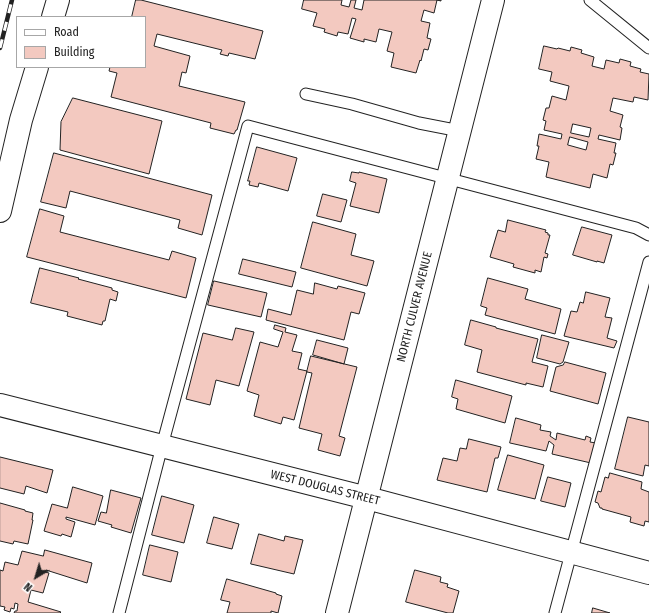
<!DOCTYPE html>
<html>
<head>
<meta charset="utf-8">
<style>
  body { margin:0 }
  #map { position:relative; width:649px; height:613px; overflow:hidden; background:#fff; font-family:"Fira Sans Condensed",sans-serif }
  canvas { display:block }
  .legend { position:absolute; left:16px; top:16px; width:130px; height:52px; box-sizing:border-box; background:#fff; border:1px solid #a7a7a7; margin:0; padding:5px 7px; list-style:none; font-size:12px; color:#222 }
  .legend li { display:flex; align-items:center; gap:8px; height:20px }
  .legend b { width:20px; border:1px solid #a7a7a7 }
  .north { position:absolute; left:16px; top:557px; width:40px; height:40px; -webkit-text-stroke:3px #fff; paint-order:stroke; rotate:218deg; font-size:11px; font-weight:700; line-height:16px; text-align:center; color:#222 }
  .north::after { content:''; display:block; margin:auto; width:14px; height:18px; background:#222; clip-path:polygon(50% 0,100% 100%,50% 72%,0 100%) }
</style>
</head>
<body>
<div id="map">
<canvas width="649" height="613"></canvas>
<ul class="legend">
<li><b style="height:5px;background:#fff"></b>Road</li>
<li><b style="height:11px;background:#f3c9c0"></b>Building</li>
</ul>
<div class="north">N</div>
</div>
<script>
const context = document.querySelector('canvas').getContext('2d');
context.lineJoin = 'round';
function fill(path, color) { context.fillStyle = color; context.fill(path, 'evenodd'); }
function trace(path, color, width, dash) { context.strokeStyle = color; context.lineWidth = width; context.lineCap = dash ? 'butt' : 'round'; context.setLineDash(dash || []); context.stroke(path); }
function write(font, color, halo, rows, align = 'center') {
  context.font = font + ' "Fira Sans Condensed",sans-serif'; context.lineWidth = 3; context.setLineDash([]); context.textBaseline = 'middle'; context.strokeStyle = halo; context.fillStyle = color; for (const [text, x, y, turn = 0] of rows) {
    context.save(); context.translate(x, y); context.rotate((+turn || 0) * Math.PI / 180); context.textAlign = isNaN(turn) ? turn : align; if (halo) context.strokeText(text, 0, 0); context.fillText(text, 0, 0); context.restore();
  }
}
const building = new Path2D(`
  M136 0H141L263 31 255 59 229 53 228 56 220 54 222 50 157 34 154 46 190 56 186 73 182 72 179 86 245 102 237 130H236L234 134 210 128 211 123 111 97 117 73 109 71 110 67H145V17H132Z
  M304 0H342L341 5 349 7 351 0H356L354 8 362 10 364 0H441V1L437 0 434 13 424 10 421 21 430 23 427 38 431 39 428 50 424 49 421 61 420 60 416 73 391 67 394 53 387 51 392 32 379 29 376 42 364 39V42L350 38 356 19 352 18 348 34 338 32 337 36 324 32 325 29 313 26 317 13 302 9Z
  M544 46 557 49 558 48 570 51 571 47 582 50 581 53 594 57 592 66 604 69 606 60 619 63 620 59 631 62 630 66 641 69 640 72 649 74 648 100 634 97 633 102 613 98 610 111 623 115 620 127 622 128 620 140 599 135 598 139 616 143 614 153H616L613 165 610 164 607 178 593 174 590 188 546 177 549 162 536 159 539 146H537L539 134 561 139 562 134 544 130 546 121 543 120 546 108H549L552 96 566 100 569 86 550 81 552 72 539 69ZM573 124 591 128 589 137 571 133ZM570 137 588 142 586 150 568 145Z
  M73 98 162 121 149 174 60 150 61 122Z
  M257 147 297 158 288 191 259 183 258 187 249 185 250 181H248Z
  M54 153 212 195 202 235 178 228 180 220 70 191 66 208 41 202Z
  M352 172 359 173V172L387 179 379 213 350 206 356 183 350 181Z
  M323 194 347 200 341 222 317 216Z
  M40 209 64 216 60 232 169 260 172 251 196 258 186 298 27 257Z
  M508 220 546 230 545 232 548 233V235H550L545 253 548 254 547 258 544 257 541 272 535 270V273L513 267 514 264 490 257 498 230 505 232Z
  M313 222 356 234 351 255 374 261 367 286 301 268Z
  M582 227 612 235 604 263 597 261V262L573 255Z
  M243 259 296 272 292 287 239 274Z
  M40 268 79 278 78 279 112 288V290L118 292 116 301 110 299 105 321H103L102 325 67 316 68 312 31 303Z
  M488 278 528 289 525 299 561 309 555 334 485 315 487 308 481 306Z
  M214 281 267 293 261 317 208 305Z
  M315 283 337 289 338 286 365 293 359 314 351 312 344 340 266 320 268 309 291 315 297 290 313 294Z
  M586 292 610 298 605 317 612 318 607 338 617 341 614 348 564 336 571 311 577 312 580 302 583 303Z
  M471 320 496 327V328L538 339 532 362 548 366 543 387 526 383V385L477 372 482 350 465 345Z
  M275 325 286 328 285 332 297 335 292 351 302 353 298 369 307 371 294 420 283 417 281 424 254 416 259 395 247 391 260 342 278 347 283 332 274 329Z
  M236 328 254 332 239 386 216 380 210 405 186 399 203 333 232 340Z
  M542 335 569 342 563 362 560 364 537 358Z
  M317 340 348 348 344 364 313 355Z
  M311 356 357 367 339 436 345 438 340 456 318 450 322 434 299 428 312 373 307 372Z
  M565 362 606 373 598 404 550 391 556 367 563 365Z
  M456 380 512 396 505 423 456 409 458 399 452 397Z
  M628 417 649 422V466L645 465 643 476 615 469Z
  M516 418 541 425 540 430 551 432 550 436 556 440 557 433 585 440 586 436 591 438 590 442 596 443 591 463 552 454 554 445 549 441 546 451 510 443Z
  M469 439 501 447 498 458H495L487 492 437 480 443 458 457 461 460 448 466 449Z
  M508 455 544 465 535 499 498 490Z
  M0 457 53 470 47 493 26 486 24 494 0 488Z
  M610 473 642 482 641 489 649 492V522L645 521 644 526 630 522 631 517 602 509V508H600L598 503 595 502 598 491 601 492 605 477 608 478Z
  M548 477 571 483 565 507 541 501Z
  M73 487 103 496 95 525 66 517V519L75 522 71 537 62 534 61 536 44 531 52 504 67 508Z
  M111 490 141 498 131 533 111 527 112 525 98 521 101 512 106 513Z
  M162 496 194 505 184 543 152 535Z
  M0 503 25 510V511L33 513 32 520H33L28 544 14 541 13 544 0 541Z
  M214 517 239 524 232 549 207 543Z
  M259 534 284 541 285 536 303 540 294 574 251 564Z
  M150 545 178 552 171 582 143 575Z
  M45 550 92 563 87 583 46 570 45 572 49 573 43 593 31 590 28 602 61 612 60 613H14L15 611H17L18 604 15 603 14 609 11 608 10 612 4 610 5 607 0 606V570L3 571 5 562 18 565 22 551 43 556Z
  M415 570 441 577 440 582 448 584 447 587 459 591 453 613H448L406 602Z
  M227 579 276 593V594L282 596 278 613 271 611V613H227L230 602 221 600Z
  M593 608 610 613H592Z`);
const lane = new Path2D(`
  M590 0 649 48
  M306 94 352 104 419 123 460 131
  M119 613 162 446 248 126 636 228 649 235
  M555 613 649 262`);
const street = new Path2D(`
  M53 17 58 0
  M0 211 21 120 37 67
  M0 405 367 498 649 573
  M337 613 493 0`);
const rail = new Path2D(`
  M0 48 12 0`);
const streetNames = [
  ["NORTH CULVER AVENUE",415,307,-76],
  ["WEST DOUGLAS STREET",325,488,14]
];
fill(building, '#f3c9c0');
trace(building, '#222', 1);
trace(lane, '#222', 13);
trace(street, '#222', 24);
trace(lane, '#fff', 11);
trace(street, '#fff', 22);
trace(rail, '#222', 4.5);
trace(rail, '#fff', 3, [9]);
write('12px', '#222', '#fff', streetNames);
</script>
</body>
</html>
